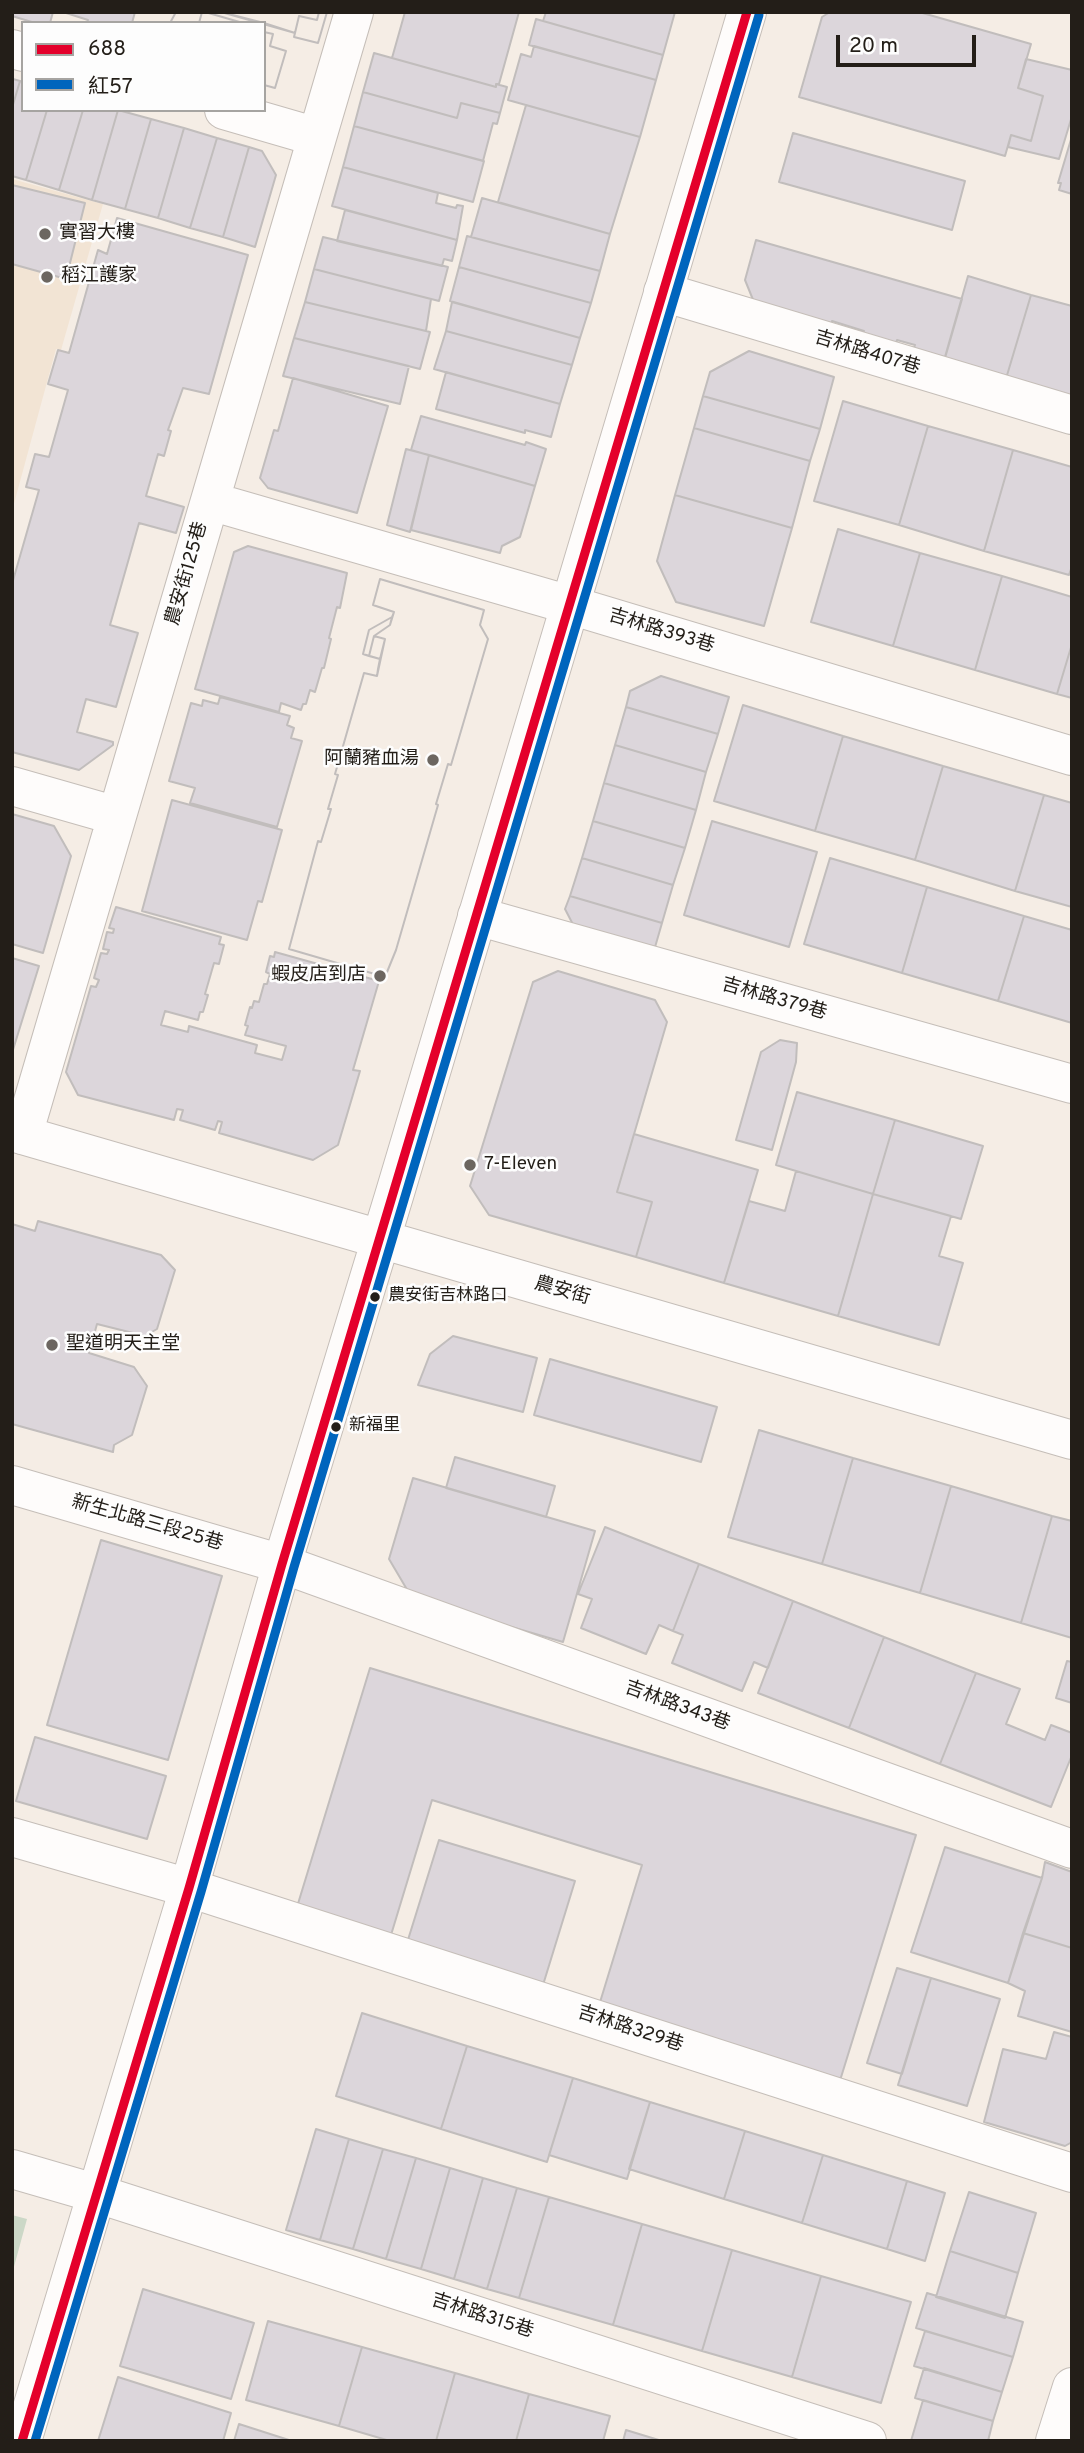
<!DOCTYPE html>
<html>
<head>
<meta charset="utf-8">
<style>
  body { margin:0 }
  #map { position:relative; width:1084px; height:2453px; overflow:hidden; background:#f5ede5; font-family:Overpass,"Noto Sans TC",sans-serif }
  canvas { display:block }
  .frame { position:absolute; inset:0; border:14px solid #231e18; pointer-events:none }
  .legend { position:absolute; left:21px; top:21px; width:245px; height:91px; box-sizing:border-box; background:#fdfdfd; border:2px solid #a6a4a1; margin:0; padding:9px 12px; list-style:none; font-size:21px; color:#231e18 }
  .legend li { display:flex; align-items:center; gap:14px; height:35px }
  .legend b { width:35px; border:2px solid #a6a4a1 }
  .scale { position:absolute; left:836px; top:35px; width:140px; height:32px; box-sizing:border-box; border:4px solid #231e18; border-top:0; padding-left:9px; font-size:21px; line-height:24px; white-space:nowrap; color:#231e18; -webkit-text-stroke:5px #fdfdfd; paint-order:stroke }
</style>
</head>
<body>
<div id="map">
<canvas width="1084" height="2453"></canvas>
<div class="frame"></div>
<ul class="legend">
<li><b style="height:9px;background:#e4002b"></b>688</li>
<li><b style="height:9px;background:#0065bd"></b>紅57</li>
</ul>
<div class="scale">20 m</div>
</div>
<script>
const context = document.querySelector('canvas').getContext('2d');
context.lineJoin = 'round';
function fill(path, color) { context.fillStyle = color; context.fill(path, 'evenodd'); }
function trace(path, color, width, dash) { context.strokeStyle = color; context.lineWidth = width; context.lineCap = dash ? 'butt' : 'round'; context.setLineDash(dash || []); context.stroke(path); }
function write(font, color, halo, rows, align = 'center') {
  context.font = font + ' Overpass,"Noto Sans TC",sans-serif'; context.lineWidth = 5; context.setLineDash([]); context.textBaseline = 'middle'; context.strokeStyle = halo; context.fillStyle = color; for (const [text, x, y, turn = 0] of rows) {
    context.save(); context.translate(x, y); context.rotate((+turn || 0) * Math.PI / 180); context.textAlign = isNaN(turn) ? turn : align; if (halo) context.strokeText(text, 0, 0); context.fillText(text, 0, 0); context.restore();
  }
}
const built = new Path2D(`
  M12 179 103 204 61 350 56 349 12 511Z`);
const green = new Path2D(`
  M12 2215 27 2219 12 2274Z`);
const building = new Path2D(`
  M12 12H53L50 23H35L12 16Z
  M63 12H135L132 23H87L88 20Z
  M176 12H202L199 23H170Z
  M176 12H205L243 23H170Z
  M202 12H205L243 23H199Z
  M221 12H319L317 20 299 16 295 33Z
  M221 12H327L318 43 294 37 295 33 264 23Z
  M319 12H327L318 43 294 37 299 16 317 20Z
  M405 12H519L499 84H496V87L392 58Z
  M546 12H675L663 55 543 21Z
  M830 12H919L1031 44 1018 88 1043 96 1031 141 1011 135 1005 156 799 97 822 17Z
  M536 19 663 55 656 80 529 45Z
  M264 32 273 34 270 46 286 51 275 88 264 85Z
  M264 32 273 34 270 46 286 51 275 88 264 85Z
  M534 46 656 80 640 137 508 100 521 54 531 57Z
  M374 53 496 87V84L507 87 500 113 461 103 457 118 363 92Z
  M1026 59 1072 70V116L1059 159 1008 147 1011 135 1031 141 1043 96 1018 88Z
  M12 75 13 79 20 81 12 108Z
  M20 81 23 82V110H47L26 180 12 176V108Z
  M363 92 457 118 461 103 500 113 497 124 493 123 483 161 354 126Z
  M526 105 640 137 610 234 498 202Z
  M47 110H83L59 190 26 180Z
  M83 110H118L92 200 59 190Z
  M118 110 151 119 125 209 92 200Z
  M151 119 184 128 158 218 125 209Z
  M354 126 484 161 473 202 343 167Z
  M184 128 217 138 190 228 158 218Z
  M793 133 965 181 952 230 779 182Z
  M1072 136V194L1059 190 1061 183H1058Z
  M217 138 249 147 223 237 190 228Z
  M249 147 262 151 276 175 255 247 223 237Z
  M343 167 438 193 436 203 456 208 457 205 463 206 457 240 332 206Z
  M12 185 85 203 66 279 12 264Z
  M482 198 610 234 600 271 471 237Z
  M345 210 457 240 452 261 444 259 442 266 337 241Z
  M117 218 248 255 209 394 183 388 168 430 171 431 164 456 158 454 146 496 184 507 176 533 139 523 110 625 138 633 116 707 86 699 77 732 113 742V745L79 770 12 752V584L39 490 26 487 35 454 49 457 68 390 48 384 58 350 69 353 98 250 107 254Z
  M467 236 600 271 591 303 459 267Z
  M323 237 448 267 439 301 314 269Z
  M756 240 962 299 943 365 911 355 915 345 897 340 894 350 861 340 864 331 832 321 830 331 758 312 745 280Z
  M459 267 591 303 580 338 450 301Z
  M314 269 431 299 426 331 305 302Z
  M968 276 1031 295 1005 382 943 364Z
  M1031 295 1072 306V390L1069 400 1005 382Z
  M305 302 430 332 420 369 294 338Z
  M452 302 580 338 572 365 446 331Z
  M446 331 572 365 560 404 434 369Z
  M294 338 409 366 400 404 283 376Z
  M749 351 834 377 820 429 703 396 710 372Z
  M446 372 560 404 551 437 525 430V433L436 409Z
  M293 378 388 406 357 513 268 488 260 478 274 430 278 431Z
  M703 396 820 429 810 461 694 428Z
  M843 401 928 426 899 525 814 501Z
  M421 416 525 445 526 442 546 449 535 486 411 450Z
  M928 426 1013 450 984 551 899 525Z
  M694 428 810 461 792 528 675 495Z
  M406 449 429 455 410 532 387 525Z
  M1013 450 1072 467V566L1069 575 984 551Z
  M429 455 535 486 520 537 502 546 500 553 411 530Z
  M675 495 792 528 764 626 676 602 657 561Z
  M838 529 920 553 893 646 811 622Z
  M248 546 347 573 340 608 337 607 329 638 331 639 324 668H322L315 692 310 690 306 704H303L301 710 281 703 279 712 195 689 234 552Z
  M920 553 1002 576 975 670 893 646Z
  M1002 576 1072 597V644L1057 694 975 670Z
  M380 579 484 610 480 625 488 639 451 765 448 764 436 804 438 805 396 950 385 977 289 949 318 841 321 842 331 809H328L338 775 335 774 364 673 377 676 385 639 374 636 390 625 394 612 373 605Z
  M380 579 484 610 480 625 488 639 451 765 448 764 436 804 438 805 396 950 385 977 289 949 318 841 321 842 331 809H328L338 775 335 774 364 673 377 676 378 669 380 659 363 654 369 630 392 617 394 612 373 605Z
  M392 617 390 625 374 636 369 656 363 654 369 630Z
  M374 636 385 639 380 659 369 656Z
  M1072 644V698L1057 694Z
  M661 676 729 697 718 734 626 707 630 691Z
  M220 697 290 716 287 725 294 728 291 738 302 741 277 827 190 803 195 788 169 781 191 703 202 706 203 700 218 704Z
  M743 705 843 736 815 831 714 801Z
  M626 707 718 734 706 772 615 745Z
  M843 736 943 766 915 860 815 831Z
  M615 745 706 772 696 810 604 783Z
  M943 766 1044 795 1015 891 915 860Z
  M604 783 696 810 685 848 593 821Z
  M1044 795 1072 803V907L1015 891Z
  M172 800 282 830 262 902 258 901 247 940 142 911Z
  M12 814 54 826 71 856 43 953 12 944Z
  M593 821 685 848 673 885 582 858Z
  M712 821 817 852 789 947 684 915Z
  M582 858 673 885 662 923 570 896Z
  M830 858 927 887 902 973 804 944Z
  M927 887 1024 916 998 1001 902 973Z
  M570 896 662 923 651 961 581 940 565 909Z
  M116 907 221 937 219 944 224 945 219 964 214 963 205 994 208 995 203 1012H200L198 1020 165 1011 161 1025 188 1032 189 1026 257 1045 255 1053 282 1060 286 1046 245 1035 248 1026 245 1025 250 1007 252 1008 254 1001 259 1002 264 984H267L270 974 266 972 270 956 274 957 275 952 379 981 353 1070 360 1071 338 1145 313 1160 219 1133 222 1122 218 1121 215 1130 180 1120 183 1110 177 1109 174 1120 78 1095 66 1072 91 986 96 987 99 980 94 978 101 953 107 954 109 950 103 949 107 932 113 933 114 929 109 928Z
  M1024 916 1072 930V1023L998 1001Z
  M12 958 39 966 12 1053Z
  M558 971 655 1000 667 1022 617 1192 652 1202 636 1257 489 1215 470 1186 533 982Z
  M780 1040 797 1043 796 1062 772 1150 736 1140 761 1052Z
  M797 1092 895 1120 873 1194 776 1165Z
  M895 1120 983 1146 961 1219 873 1194Z
  M634 1134 758 1170 724 1283 636 1257 652 1202 617 1192Z
  M796 1171 873 1194 838 1316 724 1283 749 1201 785 1211Z
  M873 1194 951 1216 939 1256 963 1263 939 1345 838 1316Z
  M38 1221 161 1255 175 1270 157 1329 145 1336 97 1324 89 1353 134 1367 147 1386 132 1435 114 1445 113 1452 12 1424V1224L35 1231Z
  M453 1336 537 1358 523 1412 418 1385 430 1354Z
  M550 1359 717 1407 701 1462 534 1415Z
  M759 1430 853 1458 822 1564 728 1537Z
  M455 1457 555 1486 546 1517 446 1488Z
  M853 1458 951 1486 920 1593 822 1564Z
  M413 1478 595 1531 563 1642 412 1598 389 1559Z
  M951 1486 1052 1516 1021 1623 920 1593Z
  M1052 1516 1072 1521V1638L1021 1623Z
  M605 1527 699 1564 673 1631 659 1625 646 1654 581 1628 592 1599 578 1594Z
  M101 1540 222 1576 168 1760 47 1725Z
  M699 1564 793 1601 768 1668 754 1662 742 1691 672 1663 683 1635 673 1631Z
  M793 1601 884 1637 849 1728 758 1693Z
  M884 1637 976 1673 940 1764 849 1728Z
  M1067 1661 1072 1662V1703L1056 1698Z
  M370 1668 916 1835 838 2087 597 2012 642 1865 432 1800 391 1935 297 1907Z
  M976 1673 1020 1689 1006 1724 1045 1740 1051 1725 1072 1733V1755L1051 1807 940 1764Z
  M35 1737 166 1776 147 1839 16 1801Z
  M439 1840 575 1881 543 1985 407 1943Z
  M945 1847 1042 1878 1008 1983 911 1952Z
  M1045 1862 1072 1872V1948L1023 1933 1042 1878Z
  M1023 1933 1072 1948V2032L1018 2016 1025 1991 1008 1983Z
  M897 1968 931 1978 902 2074 867 2063Z
  M931 1978 1000 1999 967 2106 898 2085Z
  M362 2013 467 2046 441 2129 336 2096Z
  M1054 2032 1072 2037V2142L1065 2146 984 2122 1003 2049 1046 2059Z
  M467 2046 573 2078 547 2162 441 2129Z
  M573 2078 650 2102 627 2179 549 2155Z
  M650 2102 745 2131 724 2199 629 2169Z
  M316 2129 349 2139 320 2240 286 2230Z
  M745 2131 823 2155 802 2223 724 2199Z
  M349 2139 383 2149 353 2249 320 2240Z
  M383 2149 416 2158 386 2259 353 2249Z
  M823 2155 907 2181 887 2249 802 2223Z
  M416 2158 450 2168 421 2269 386 2259Z
  M450 2168 483 2178 454 2279 421 2269Z
  M483 2178 517 2188 487 2289 454 2279Z
  M907 2181 945 2193 925 2261 887 2249Z
  M517 2188 549 2197 519 2298 487 2289Z
  M969 2192 1036 2213 1018 2273 950 2251Z
  M549 2197 642 2224 613 2325 519 2298Z
  M642 2224 732 2250 702 2351 613 2325Z
  M732 2250 821 2276 792 2377 702 2351Z
  M950 2251 1018 2273 1005 2318 936 2297Z
  M821 2276 911 2302 881 2403 792 2377Z
  M143 2289 254 2323 231 2399 120 2366Z
  M927 2293 1023 2322 1013 2357 916 2328Z
  M268 2321 362 2347 339 2426 246 2400Z
  M925 2331 1013 2357 1002 2392 914 2366Z
  M362 2347 455 2373 436 2441H390L339 2426Z
  M924 2368 1002 2392 993 2421 915 2398Z
  M455 2373 529 2394 516 2441H436Z
  M118 2377 231 2413 223 2441H98Z
  M529 2394 610 2416 603 2441H516Z
  M923 2400 993 2421 988 2441H911Z
  M239 2424 292 2441H234Z
  M626 2430 662 2441H623Z`);
const street = new Path2D(`
  M12 49 23 52
  M224 110 317 137
  M663 292 1072 415
  M210 501 570 605 1072 756
  M12 786 117 816
  M477 916 1072 1084
  M23 1135 354 12
  M12 1485 282 1564 1072 1849
  M12 1837 189 1888 1072 2173
  M12 2169 98 2194 867 2441
  M1055 2441 1072 2387`);
const secondary = new Path2D(`
  M12 1132 1072 1440
  M22 2441 189 1888 282 1564 394 1196 747 12`);
const bus1 = new Path2D(`
  M22 2441 189 1888 282 1564 747 12`);
const bus2 = new Path2D(`
  M35 2441 201 1892 294 1567 759 15`);
const markers = [
  [45,234,7,"#6c6660"],
  [47,277,7,"#6c6660"],
  [433,760,7,"#6c6660"],
  [380,976,7,"#6c6660"],
  [470,1165,7,"#6c6660"],
  [375,1297,6,"#231e18"],
  [52,1345,7,"#6c6660"],
  [336,1427,6,"#231e18"]
];
const busNames = [
  ["農安街吉林路口",388,1297],
  ["新福里",349,1427]
];
const poiNames = [
  ["實習大樓",59,234],
  ["稻江護家",61,277],
  ["阿蘭豬血湯",419,760,"right"],
  ["蝦皮店到店",366,976,"right"],
  ["7-Eleven",484,1165],
  ["聖道明天主堂",66,1345]
];
const streetNames = [
  ["吉林路407巷",867,354,17],
  ["農安街125巷",188,574,-74],
  ["吉林路393巷",661,632,17],
  ["吉林路379巷",774,1000,16],
  ["農安街",562,1292,16],
  ["新生北路三段25巷",147,1524,16],
  ["吉林路343巷",677,1707,20],
  ["吉林路329巷",630,2030,18],
  ["吉林路315巷",482,2317,18]
];
fill(built, '#f2e4d4');
fill(green, '#ccd8c7');
fill(building, '#dcd6db');
trace(building, '#c1bdbc', 2);
trace(street, '#c5beb8', 40);
trace(secondary, '#c5beb8', 40);
trace(street, '#fefcfb', 38);
trace(secondary, '#fefcfb', 38);
trace(bus1, '#e4002b', 9);
trace(bus2, '#0065bd', 9);
for (const [x, y, r, color] of markers) { const dot = new Path2D(); dot.arc(x, y, r, 0, 2 * Math.PI); context.fillStyle = color; context.fill(dot); trace(dot, '#fdfdfd', 2.5); }
write('17px', '#231e18', '#fdfdfd', busNames, 'left');
write('19px', '#231e18', '#fdfdfd', poiNames, 'left');
write('19px', '#231e18', '#fdfdfd', streetNames);
</script>
</body>
</html>
